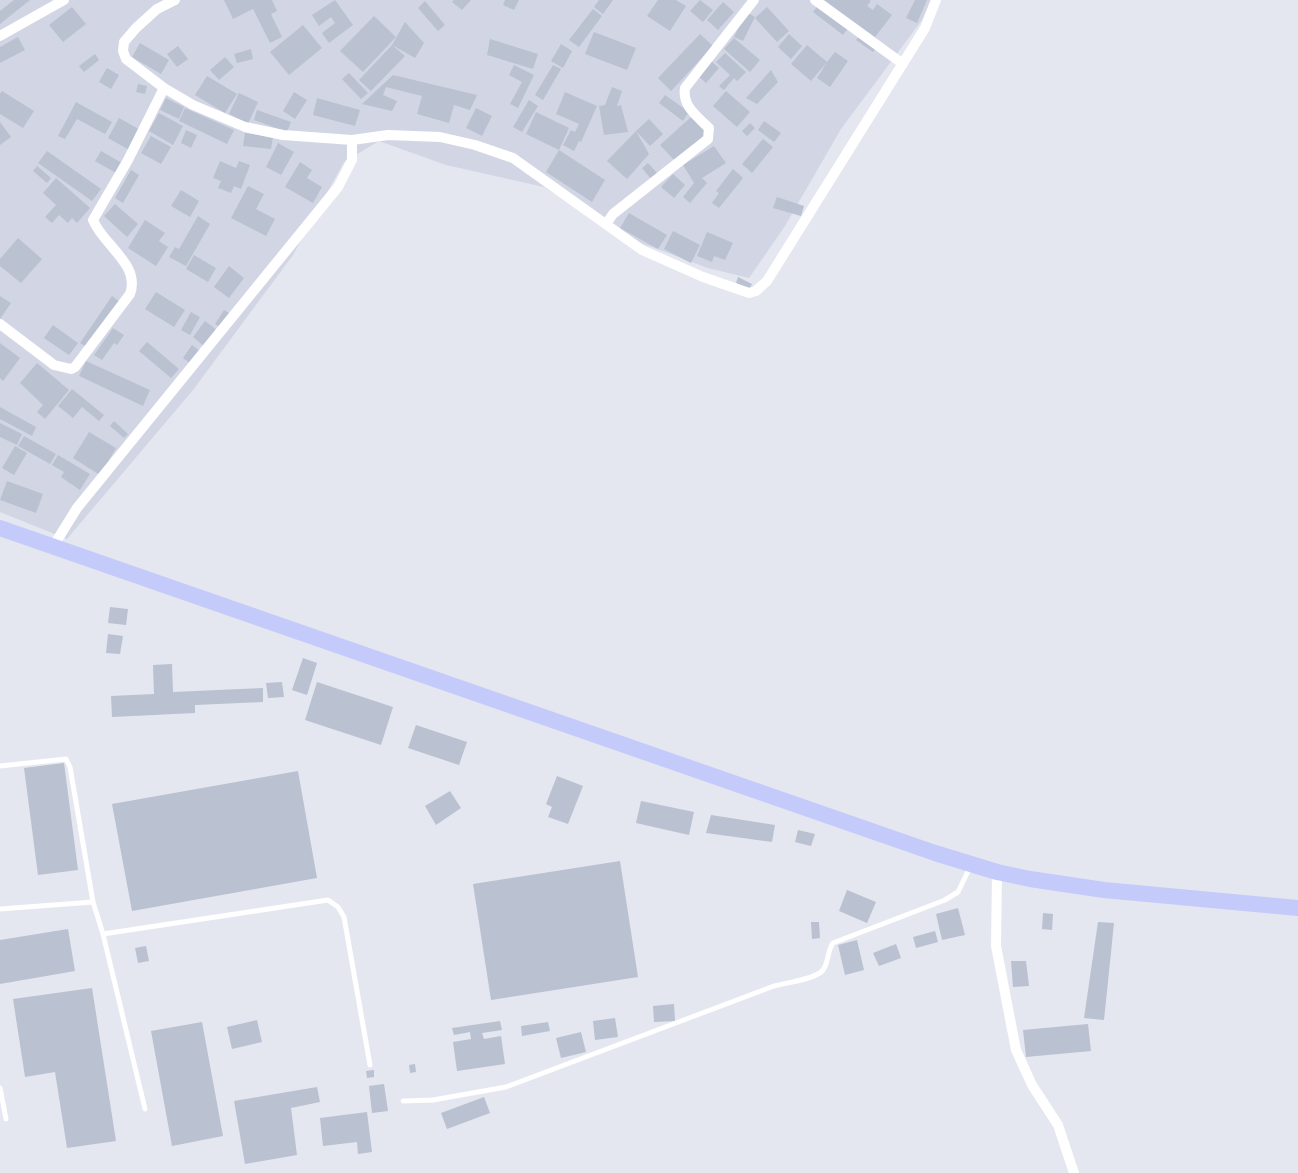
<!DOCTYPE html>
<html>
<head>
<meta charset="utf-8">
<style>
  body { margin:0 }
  canvas { display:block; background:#e4e6f0 }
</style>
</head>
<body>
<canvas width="1298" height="1173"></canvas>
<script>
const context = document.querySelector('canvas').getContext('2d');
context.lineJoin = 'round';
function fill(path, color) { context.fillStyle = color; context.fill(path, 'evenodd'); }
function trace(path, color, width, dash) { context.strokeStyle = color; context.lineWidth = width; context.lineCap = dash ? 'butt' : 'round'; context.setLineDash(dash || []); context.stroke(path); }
const residential = new Path2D(`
  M0 0H931L922 20 841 129 785 226 749 278 708 268 625 237 544 187 446 165 379 141 344 162 293 255 193 390 67 539 0 512Z`);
const building = new Path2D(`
  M14 0H30L0 24V11Z
  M224 0H272L277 11 271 14 282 37 270 43 253 9 233 19Z
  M335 0 353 25 329 43 322 33 335 23 331 17 319 26 312 15Z
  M454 0H471L462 10 452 2Z
  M505 0H519L514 10 503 5Z
  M599 0H613L603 14 594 7Z
  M658 0H676L686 6 670 31 647 16Z
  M700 0 713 10 703 22 690 11Z
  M824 0H869L871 1 867 6 873 10 877 4 892 15 875 37Z
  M915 0H927L917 23 906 18Z
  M425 1 445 25 438 31 418 8Z
  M723 2 734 12 718 30 707 20Z
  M819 4 849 27 843 35 813 12Z
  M72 7 86 24 63 42 49 25Z
  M767 7 789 31 777 42 755 18Z
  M593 9 602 16 579 47 569 40Z
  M746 12 755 17 743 41 734 37Z
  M374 16 396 37 363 72 340 51Z
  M405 22 424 43 415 58 392 45 405 56 371 91 359 80 392 45Z
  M303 25 322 48 289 75 270 52Z
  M594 32 636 48 627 70 585 54Z
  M700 34 713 46 671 91 658 78Z
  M789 34 802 46 791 59 778 47Z
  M861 34 878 46 873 52 856 40Z
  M18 37 25 50 0 63V47Z
  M734 38 760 60 750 72 724 49Z
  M490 39 538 54 533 69 487 55Z
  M140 43 169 60 161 74 132 57Z
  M561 44 572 51 563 68 551 61Z
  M807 45 827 62 835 52 848 61 830 87 817 78 827 62 811 81 791 64Z
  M178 46 188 59 177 67 167 54Z
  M251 49 253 59 237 63 234 54Z
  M725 53 746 72 737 81 734 78 724 90 719 86 730 75 716 62Z
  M95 54 99 60 84 72 79 66Z
  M225 57 234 67 219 80 210 70Z
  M711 61 719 68 706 83 698 76Z
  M514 65 534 75 518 108 510 104 522 82 509 75Z
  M553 65 561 69 543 100 535 95Z
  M107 68 119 75 111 89 99 82Z
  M771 70 778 82 757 104 746 98Z
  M349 73 368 93 361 99 342 79Z
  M393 75 477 95 470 110 454 105 449 123 417 114 422 96 386 87 383 95 397 101 392 111 362 104Z
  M207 76 237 94 225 113 195 95Z
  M138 84 147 86 145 94 136 92Z
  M612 87 622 91 617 106 621 105 628 132 604 135 599 106 605 105Z
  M2 91 34 111 23 128 0 114V94Z
  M726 91 750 112 737 127 713 106Z
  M294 92 307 100 295 119 283 111Z
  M565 92 597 106 581 142 579 141 574 151 563 145 571 130 575 132 579 124 556 114Z
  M239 93 258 102 248 124 229 114Z
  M665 95 689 112 683 121 659 103Z
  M166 98 184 107 179 119 160 110Z
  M317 98 360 110 355 126 313 115Z
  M529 100 538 106 522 132 513 127Z
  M76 102 112 122 105 134 77 119 65 139 58 136Z
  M185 108 234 130 227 144 179 121Z
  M476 108 492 116 482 136 466 128Z
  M257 110 291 122 287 132 254 120Z
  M536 112 569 128 559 150 526 134Z
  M159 113 183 126 173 145 149 131Z
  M691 117 707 134 676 162 660 145Z
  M119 118 142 131 131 151 108 138Z
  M649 119 663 134 650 146 636 131Z
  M764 121 781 133 774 142 758 130Z
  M0 122 11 137 0 145Z
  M750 123 755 128 747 136 742 131Z
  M186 130 197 135 191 148 181 143Z
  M636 131 649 154 627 179 607 161Z
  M245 133 273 137 271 149 243 146Z
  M151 136 171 147 161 164 141 153Z
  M763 139 773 147 752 173 742 164Z
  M278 143 294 152 281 175 266 167Z
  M714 146 726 163 702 178 707 183 690 203 683 197 694 183 683 165Z
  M559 150 605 180 592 202 546 172Z
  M47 151 101 189 92 201 38 163Z
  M101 151 122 163 116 173 95 161Z
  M220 161 236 168 239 161 250 165 241 189 234 186 231 193 218 188 221 181 213 178Z
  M300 162 312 170 307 178 322 187 313 203 285 187Z
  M648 163 658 174 651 179 642 168Z
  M37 166 51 178 47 183 33 171Z
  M733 169 743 178 719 208 712 203 719 193 716 191Z
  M131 170 139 175 123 203 115 198Z
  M673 174 685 185 674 198 661 187Z
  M56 178 90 208 77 223 72 218 68 223 59 215 52 223 45 217 56 205 43 193Z
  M248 186 264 194 256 209 275 219 266 236 231 218Z
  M181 190 199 201 190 217 171 206Z
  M777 197 804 206 801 216 773 208Z
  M115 204 138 224 127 237 104 216Z
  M629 213 667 235 658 249 620 228Z
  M198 216 210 224 186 266 169 257 175 247 179 249Z
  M145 220 165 233 159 241 168 247 156 266 128 248Z
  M673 231 700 245 691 263 664 249Z
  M707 232 733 243 725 260 714 256 712 262 697 256Z
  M18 238 42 259 21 283 0 266V259Z
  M194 255 216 268 208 282 186 269Z
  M229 266 244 278 229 298 214 287Z
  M738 277 752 284 749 290 736 283Z
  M156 292 185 310 174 327 145 309Z
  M0 296 11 303 0 319Z
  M112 296 120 302 88 348 80 343Z
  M224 310 229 313 220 327 215 324Z
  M191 312 200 317 190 335 181 330Z
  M205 321 218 331 205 347 193 337Z
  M53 325 78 343 69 355 44 338Z
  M113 328 124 335 117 345 114 343 102 360 94 355Z
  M147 342 179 369 171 378 139 351Z
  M0 343 20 358 3 381 0 378Z
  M192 345 200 351 191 364 183 358Z
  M86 361 150 390 143 406 79 376Z
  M37 363 69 390 45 419 37 412 43 405 20 383Z
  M72 389 104 415 99 421 82 407 73 418 58 406Z
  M0 407 36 427 32 436 0 419Z
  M114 421 128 434 124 438 110 426Z
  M0 423 22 434 17 445 0 437Z
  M89 432 116 448 100 475 73 458Z
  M24 436 56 454 50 464 18 446Z
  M15 446 27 453 14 475 2 468Z
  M58 455 90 474 80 490 61 477 64 472 52 465Z
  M7 481 43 494 36 513 0 500Z
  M110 607 128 609 126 625 108 623Z
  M108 634 123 636 120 654 106 653Z
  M303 658 317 663 307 695 292 690Z
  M172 664 173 692 263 688V702L195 705V713L112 717 111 696 154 694 153 665Z
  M282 682 284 697 268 698 266 683Z
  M317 682 393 707 381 745 305 720Z
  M416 725 467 742 459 765 408 748Z
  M64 763 78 870 38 875 24 768Z
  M298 771 317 878 132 911 112 804Z
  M557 776 583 786 568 824 548 817 552 807 546 804Z
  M450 791 461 808 436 825 425 806Z
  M641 801 694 812 689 835 636 823Z
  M711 815 775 825 772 842 706 833Z
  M798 830 815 834 811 846 795 842Z
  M620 861 638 977 491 1000 473 884Z
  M847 890 876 902 867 923 839 911Z
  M958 908 965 935 942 940 936 914Z
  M1043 913 1053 914 1052 930 1042 929Z
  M811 922H819L820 938 812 939Z
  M1098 922 1114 923 1104 1020 1084 1018Z
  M68 929 75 971 0 984V940Z
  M935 931 938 942 916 948 913 937Z
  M857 940 864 970 845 975 838 945Z
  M896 944 901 958 879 966 873 953Z
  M146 946 149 961 138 963 135 948Z
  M1011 961H1026L1029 986 1013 987Z
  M92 988 116 1141 67 1148 55 1072 25 1077 13 999Z
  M674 1004 675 1021 654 1022 653 1006Z
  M615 1018 618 1037 595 1040 593 1021Z
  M257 1020 262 1042 232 1049 227 1027Z
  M500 1021 502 1030 482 1033 484 1039 501 1036 505 1064 457 1071 453 1042 471 1039 470 1032 454 1035 452 1028Z
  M202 1022 223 1136 172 1146 151 1031Z
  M548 1022 550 1031 522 1036 521 1026Z
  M1088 1024 1091 1051 1026 1057 1023 1030Z
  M581 1032 586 1052 561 1058 556 1038Z
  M415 1064 416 1072 410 1073 409 1065Z
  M374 1070V1077L367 1078 366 1071Z
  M384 1084 388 1111 372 1113 369 1086Z
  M317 1087 320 1102 291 1108 297 1155 245 1164 234 1101Z
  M484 1097 490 1113 447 1129 441 1113Z
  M367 1112 372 1152 358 1154 357 1142 323 1146 320 1118Z`);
const service = new Path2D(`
  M0 766 66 759 70 767 93 902
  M0 909 93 902 103 934 145 1109
  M103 934 328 900 338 907 344 917 370 1065
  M0 1088 6 1119
  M403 1101 433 1100 506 1087 774 986C785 983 817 979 823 970 829 962 827 951 833 943L945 900 958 892 971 865`);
const minor = new Path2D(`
  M175 0 157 9 136 28 124 42 123 51 126 59 164 88 193 105 245 127 283 135 352 140 388 135 440 137 475 145 513 158 642 250 703 277 749 293 756 291 767 281 925 28 936 0
  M815 0 903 64
  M0 36 64 0
  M606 224 613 214 708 139 709 128C697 116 682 106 685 88L754 0
  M0 324 54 365 71 369 75 367 130 294C141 265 103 245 93 220L128 160 164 88
  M54 545 77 508 338 187 352 160V140
  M997 872 996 946 1016 1050 1032 1085 1058 1125 1074 1173`);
const secondary = new Path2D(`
  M0 528 935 853 997 872 1030 879 1104 890 1298 908`);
fill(residential, '#d2d6e4');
fill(building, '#bac1d1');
trace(service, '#fff', 5);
trace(minor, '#fff', 10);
trace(secondary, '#c4cbfa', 16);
</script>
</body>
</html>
